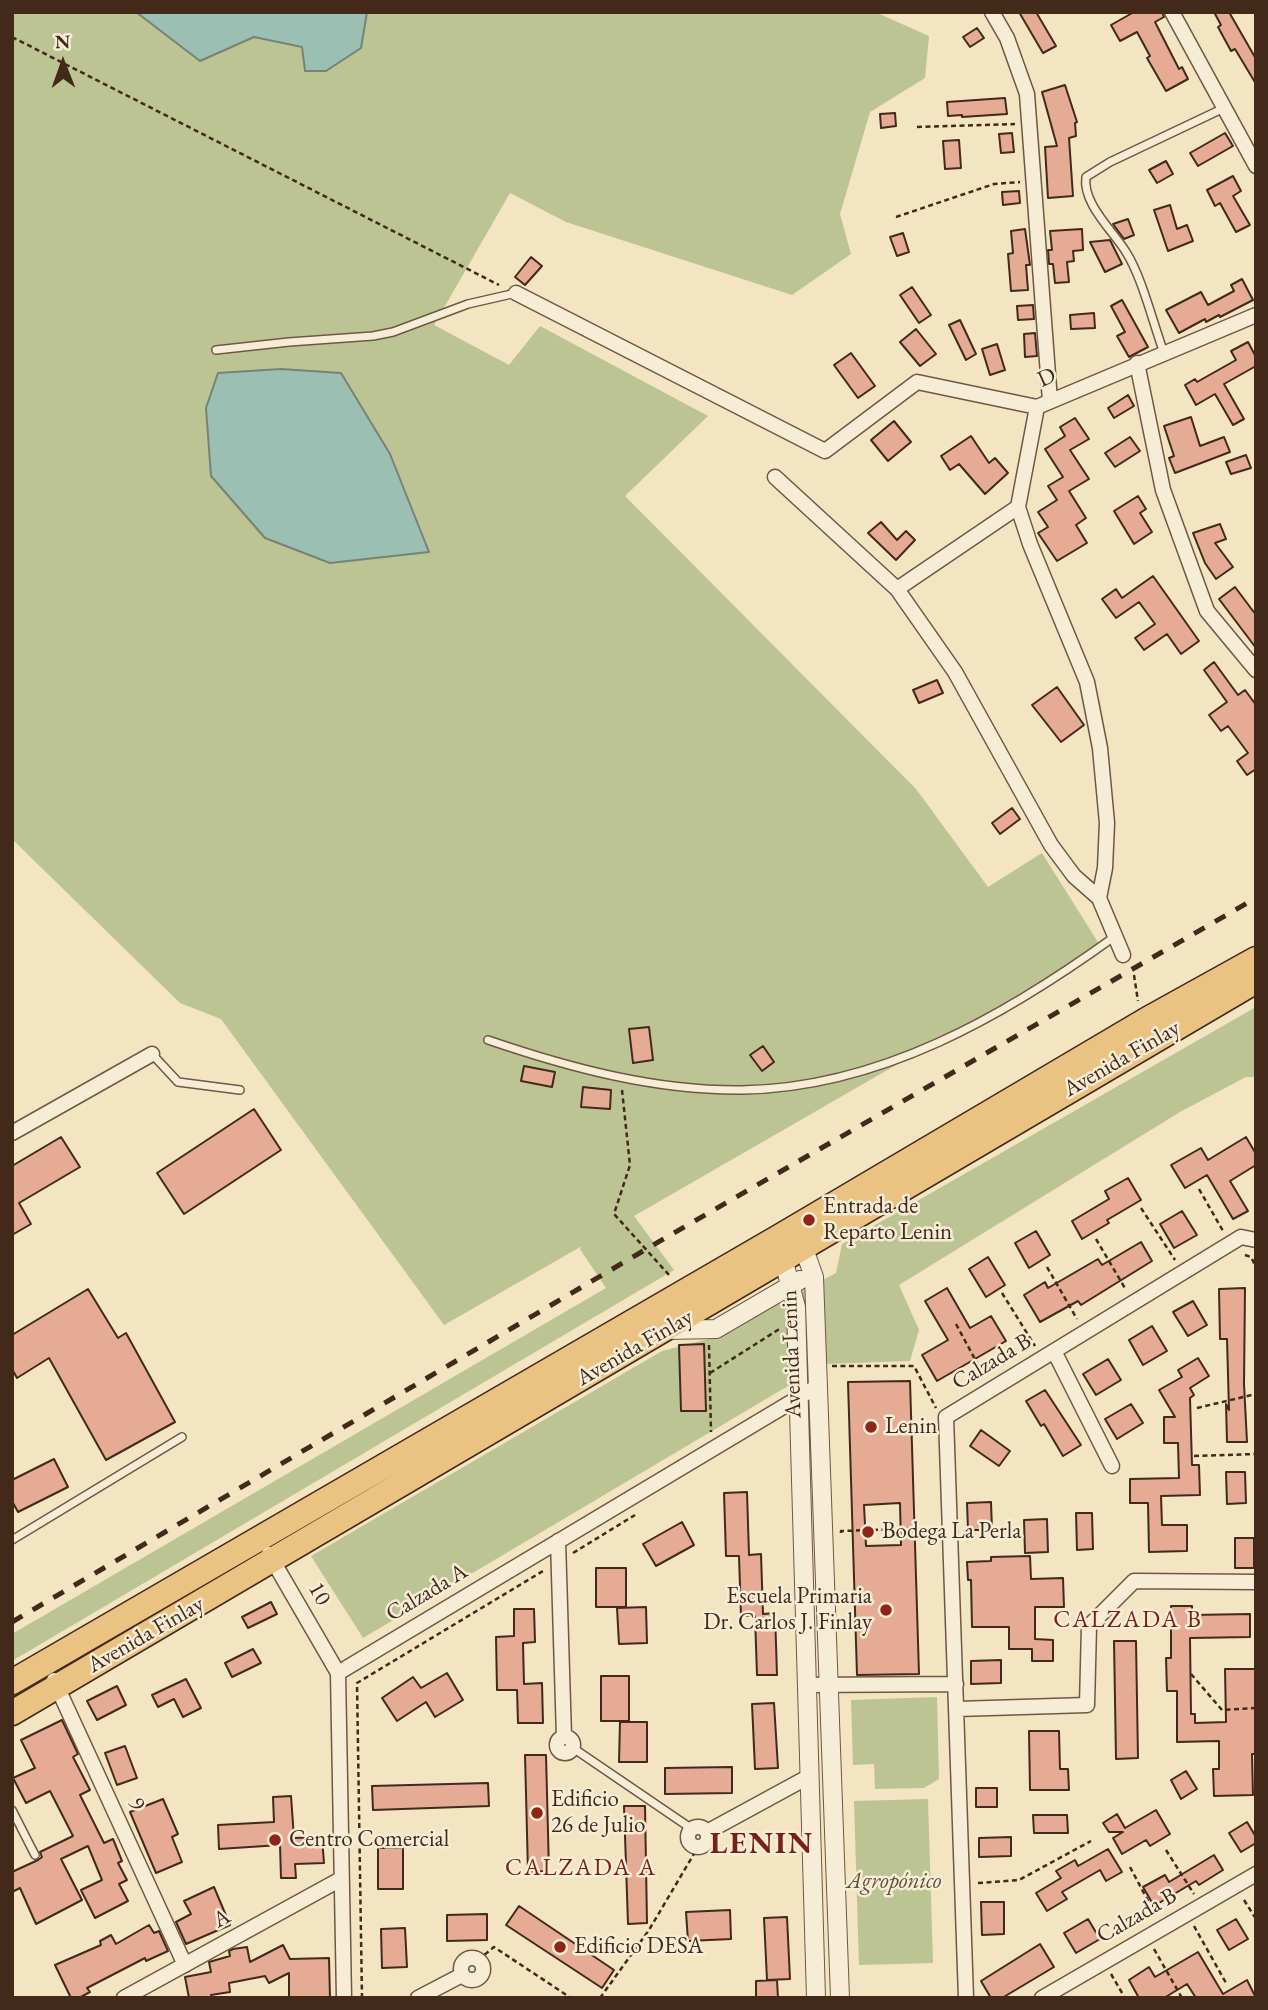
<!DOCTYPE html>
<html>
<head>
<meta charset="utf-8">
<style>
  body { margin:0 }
  #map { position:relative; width:1268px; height:2010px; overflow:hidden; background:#f3e4c2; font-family:"EB Garamond",serif }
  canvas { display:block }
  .frame { position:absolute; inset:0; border:14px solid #42291a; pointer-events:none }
  .north { position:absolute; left:28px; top:28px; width:70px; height:70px; -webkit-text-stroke:5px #f7edd7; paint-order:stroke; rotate:359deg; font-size:19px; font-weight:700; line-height:28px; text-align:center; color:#42291a }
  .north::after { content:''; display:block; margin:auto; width:24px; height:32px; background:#42291a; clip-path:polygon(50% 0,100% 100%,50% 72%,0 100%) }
</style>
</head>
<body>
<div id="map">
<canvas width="1268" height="2010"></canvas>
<div class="frame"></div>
<div class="north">N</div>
</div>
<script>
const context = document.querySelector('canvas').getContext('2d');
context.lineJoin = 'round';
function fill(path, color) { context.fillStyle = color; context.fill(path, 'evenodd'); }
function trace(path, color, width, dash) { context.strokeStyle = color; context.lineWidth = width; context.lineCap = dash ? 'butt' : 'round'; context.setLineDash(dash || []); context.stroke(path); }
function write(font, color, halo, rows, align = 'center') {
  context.font = font + ' "EB Garamond",serif'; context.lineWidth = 5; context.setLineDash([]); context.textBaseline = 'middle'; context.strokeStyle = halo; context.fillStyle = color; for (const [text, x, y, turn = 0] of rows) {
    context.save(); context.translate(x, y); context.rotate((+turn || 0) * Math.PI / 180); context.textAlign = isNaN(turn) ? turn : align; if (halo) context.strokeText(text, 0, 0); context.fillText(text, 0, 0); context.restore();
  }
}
const green = new Path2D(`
  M12 12H136L200 61 254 37 302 47 306 71 361 48 367 12H875L929 36 925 78 870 112 840 214 851 254 792 295 566 222 510 193 434 325 509 365 540 326 708 416 625 496 916 789 988 887 1042 853 1101 947 634 1216 674 1270 12 1661V1634L606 1288 580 1249 582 1246 444 1325 221 1019 180 1003 12 839Z
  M1256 1007V1077H1246L1180 1112 899 1285 919 1330 910 1361 825 1364 363 1638 311 1556 662 1351 716 1337 836 1273 842 1244Z
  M937 1697 939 1779 924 1788 875 1789 874 1764 853 1765 851 1700Z
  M928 1799 933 1963 859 1965 854 1801Z`);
const water = new Path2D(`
  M136 12H367L361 48 326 71H305L302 47 254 37 200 61Z
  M281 369 341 373 390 454 429 552 330 563 265 538 211 476 206 408 218 373Z`);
const building = new Path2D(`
  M1019 12H1036L1056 46 1043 53Z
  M1134 12H1162L1164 17 1155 22 1179 69 1182 67 1188 79 1166 91 1147 58 1150 56 1137 32 1120 41 1111 25Z
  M1214 12H1229L1256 59V84L1235 49 1231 51 1218 27 1221 25Z
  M977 28 984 38 970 47 963 37Z
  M1065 85 1077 122 1075 123 1076 136 1069 138 1073 196 1048 198 1045 147 1057 146 1042 92Z
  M1005 98 1007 114 962 117V115L948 116 947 102Z
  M895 113 896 126 881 128 880 114Z
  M1012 133 1014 152 1001 153 999 134Z
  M1225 133 1233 146 1198 166 1190 153Z
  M959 140 961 168 945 169 943 141Z
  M1166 161 1173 174 1157 183 1149 170Z
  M1233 176 1241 191 1233 196 1250 225 1236 232 1220 203 1215 206 1207 190Z
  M1019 191 1020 203 1003 205 1002 192Z
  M1170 205 1177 229 1187 225 1193 241 1168 251 1154 210Z
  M1128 219 1134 235 1124 239 1113 224Z
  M1025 229 1030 265H1026L1028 290 1011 291 1008 254 1013 253 1011 231Z
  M1082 229 1083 250 1073 251 1074 261 1067 262 1069 282 1055 283 1053 264H1049L1048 250H1052L1050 231Z
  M903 233 909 252 897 256 890 237Z
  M1110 240 1122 264 1105 272 1090 242Z
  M531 257 542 266 525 285 515 277Z
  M1242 279 1253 300 1220 317 1219 315 1206 322 1205 319 1179 333 1166 310 1201 292 1208 305 1234 291 1231 285Z
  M912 287 931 315 919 323 900 295Z
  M1122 300 1148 347 1129 357 1117 336 1125 332 1111 306Z
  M1033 305 1034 319 1018 320 1017 306Z
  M1094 313 1095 328 1071 329 1070 315Z
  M960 320 976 354 966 360 949 325Z
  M916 329 936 354 920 366 900 342Z
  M1035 333 1037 356 1025 357 1024 334Z
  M1248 342 1256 357V366L1224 384 1244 419 1233 425 1215 394 1196 405 1185 385 1195 379 1197 382 1236 360 1231 351Z
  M997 344 1005 370 990 375 982 349Z
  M851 353 875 386 858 398 834 365Z
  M1128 395 1134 406 1114 418 1108 408Z
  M1191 417 1200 446 1224 437 1230 452 1175 473 1169 458 1174 456 1164 426Z
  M1075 418 1089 439 1070 450 1089 479 1069 491 1086 518 1076 525 1087 543 1057 561 1038 533 1048 527 1038 512 1057 500 1048 486 1063 477 1045 449 1065 436 1060 427Z
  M894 421 911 442 888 461 871 440Z
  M971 436 989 463 995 458 1008 473 985 494 959 464 950 470 941 456Z
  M1130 437 1140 451 1115 467 1105 453Z
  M1246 455 1251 468 1231 474 1226 462Z
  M1138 496 1146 509 1140 513 1152 532 1134 544 1114 511Z
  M881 522 897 540 906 531 915 540 896 560 868 533Z
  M1220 524 1226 539 1215 543 1233 567 1216 579 1205 563 1193 533Z
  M1153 576 1199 641 1181 654 1167 634 1144 650 1135 638 1155 624 1139 602 1116 618 1102 599 1116 589 1122 598Z
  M1235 587 1256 615V648L1219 599Z
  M1214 662 1238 695 1245 690 1256 705V769L1247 775 1237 761 1248 753 1228 726 1221 731 1209 715 1227 702 1204 670Z
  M937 680 943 693 919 703 913 690Z
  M1057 687 1084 725 1061 742 1032 705Z
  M1012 808 1020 819 1000 834 992 823Z
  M649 1027 653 1060 633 1063 629 1029Z
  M763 1046 774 1062 762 1071 750 1055Z
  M524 1066 555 1072 552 1087 521 1081Z
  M583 1087 611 1090 610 1109 581 1107Z
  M254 1109 281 1150 184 1214 157 1173Z
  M61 1137 80 1167 19 1203 31 1224 12 1235V1166Z
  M1246 1137 1256 1154V1165L1230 1181 1248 1211 1233 1219 1207 1175 1185 1188 1171 1165 1201 1148 1208 1160Z
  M1128 1178 1141 1200 1107 1220 1109 1223 1082 1239 1072 1221 1109 1199 1105 1191Z
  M1182 1211 1197 1235 1174 1248 1160 1224Z
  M1036 1231 1050 1255 1029 1268 1015 1243Z
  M1141 1242 1152 1261 1081 1305 1078 1301 1040 1322 1024 1295 1045 1282 1048 1288 1098 1259 1102 1265Z
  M988 1257 1005 1285 986 1297 969 1269Z
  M947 1288 970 1328 991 1316 1006 1341 937 1381 922 1355 948 1340 925 1301Z
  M1245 1288 1244 1384 1247 1442H1227L1226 1404 1229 1410 1227 1339H1220L1219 1289Z
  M88 1289 118 1338 126 1333 175 1422 106 1460 49 1358 17 1378 12 1369V1335Z
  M1193 1301 1207 1325 1188 1336 1173 1312Z
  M1152 1326 1167 1351 1143 1365 1129 1340Z
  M704 1344 706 1411H681L679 1345Z
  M1198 1358 1209 1376 1190 1388 1194 1395 1190 1398 1192 1465H1199L1200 1495 1161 1496 1162 1525H1187V1551L1149 1552 1148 1503H1130V1479L1179 1478 1178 1443H1164V1417H1175L1159 1390 1182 1377 1178 1370Z
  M1108 1359 1121 1380 1096 1395 1083 1374Z
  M910 1381 919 1674 857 1675 848 1382ZM900 1503 901 1545 866 1546 864 1505Z
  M1045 1390 1081 1445 1063 1456 1044 1424 1041 1426 1026 1401Z
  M1131 1404 1143 1423 1117 1439 1105 1419Z
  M981 1430 1010 1451 999 1466 970 1446Z
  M54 1459 68 1487 18 1512 12 1501V1480Z
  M1226 1472H1245L1246 1503 1227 1504Z
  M747 1492 749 1555 761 1554 763 1614 775 1613 777 1675H757L755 1616H741L739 1556H726L724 1493Z
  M991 1502 992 1530H968L967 1503Z
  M1076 1513H1092L1093 1549 1077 1550Z
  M1047 1519 1048 1552 1025 1553 1024 1520Z
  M682 1522 694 1545 656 1566 643 1544Z
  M1235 1538H1254V1568H1235Z
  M1030 1556 1031 1579 1063 1578 1064 1607H1035V1639L1053 1640V1661H1032V1649H1009V1627H972L971 1580H968L967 1562 991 1561V1557Z
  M596 1568H626V1607H596Z
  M271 1602 277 1614 248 1628 242 1617Z
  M1171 1606H1192V1615L1250 1614V1637L1190 1638 1191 1714H1195V1723L1226 1722 1225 1669H1256L1255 1754H1252L1253 1795 1214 1796 1213 1769H1219V1741L1177 1742V1691H1167L1166 1658H1171Z
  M646 1607 647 1643 619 1644 617 1608Z
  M514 1609H534L535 1642 523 1643 524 1684 542 1683 543 1723H518L517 1690H497L496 1637 514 1636Z
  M1114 1641H1136L1138 1758 1116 1759Z
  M253 1649 261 1663 232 1677 225 1663Z
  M1001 1660V1683L971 1684V1661Z
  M447 1673 463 1700 435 1717 426 1702 397 1721 382 1698 413 1677 421 1688Z
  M601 1676H629V1721H601Z
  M186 1679 201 1708 183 1717 174 1699 158 1707 152 1695Z
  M117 1686 126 1705 97 1720 87 1701Z
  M774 1703 778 1768 755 1769 752 1704Z
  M62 1720 78 1754 73 1757 90 1790 80 1795 104 1843 113 1839 122 1861 118 1863 127 1880 119 1884 128 1901 95 1918 81 1890 102 1880 88 1846 61 1859 82 1900 36 1924 20 1888 12 1892V1872L38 1860 42 1857 40 1852 73 1836 50 1791 26 1803 13 1778 35 1768 21 1740Z
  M620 1722H647V1762H619Z
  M1029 1731H1059L1060 1769H1068L1069 1790H1030Z
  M125 1746 137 1778 117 1785 105 1753Z
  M525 1755H546L549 1871 528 1872Z
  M732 1767V1793L665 1794V1768Z
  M1186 1771 1197 1789 1181 1799 1171 1780Z
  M488 1783 489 1806 373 1810 372 1786Z
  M976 1788H997V1807H976Z
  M291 1796 294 1838 322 1837 324 1863 295 1864 296 1878H281L280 1845 219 1849 218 1825 274 1822 273 1797Z
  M163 1799 178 1834 172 1837 182 1862 156 1873 130 1812Z
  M624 1806H645L647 1923 628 1924Z
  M1156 1810 1170 1834 1150 1846 1146 1840 1122 1854 1113 1838 1123 1832H1109L1103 1823 1117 1814 1125 1828Z
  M1033 1815H1067L1068 1833H1034Z
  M1247 1822 1256 1837V1843L1241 1852 1229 1833Z
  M1011 1837V1856L979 1857V1838Z
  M378 1848H403V1889H378Z
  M1108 1849 1122 1872 1106 1881 1100 1870 1062 1892 1067 1899 1047 1911 1036 1893 1061 1878 1056 1871 1075 1860 1078 1866Z
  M1214 1855 1223 1870 1199 1885 1196 1881 1154 1906 1143 1887 1165 1875 1169 1882Z
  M214 1887 230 1925 186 1944 176 1922 191 1914 184 1901Z
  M981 1902H1004V1934L982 1935Z
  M519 1906 614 1970 602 1988 506 1925Z
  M730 1910 731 1939 688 1941 686 1912Z
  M487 1914V1940L447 1941V1915Z
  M787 1917 790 1979 767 1980 764 1918Z
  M1088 1919 1100 1939 1076 1953 1064 1933Z
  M1236 1919 1248 1939 1229 1950 1217 1930Z
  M149 1925 154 1933 159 1931 168 1951 146 1961 145 1958 87 1988 90 1992 79 1998H71L55 1965 101 1945 100 1941 111 1935 116 1944Z
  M405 1928 407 1967 382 1968 381 1929Z
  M1040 1944 1054 1967 1002 1998H991L981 1981Z
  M283 1945 290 1959 329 1958 330 1998H289V1973L269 1983 265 1976 229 1983 230 1992 211 1995 212 1998H189L185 1977 211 1972 209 1962 230 1956 229 1951 233 1949 247 1947 250 1962Z
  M1198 1952 1223 1994 1247 1980 1256 1998H1196L1187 1984 1164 1998H1139L1129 1980 1149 1967 1155 1977Z
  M777 1980 778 1998H756V1981Z`);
const path = new Path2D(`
  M12 37 499 285
  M917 127 1015 124
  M896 217 994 184 1020 182
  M1134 975 1138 1001
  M622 1090 630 1165 614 1214 670 1276
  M1199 1189 1223 1231
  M1141 1208 1175 1260
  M1096 1239 1126 1290
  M1245 1255 1251 1257 1256 1267
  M1047 1267 1077 1319
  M1002 1293 1035 1346
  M956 1324 984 1376
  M709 1345 711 1432
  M832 1366H914L936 1408
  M710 1373 781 1328
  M1197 1408 1256 1394
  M1194 1456 1256 1454
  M841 1533V1531L934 1528
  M573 1553 635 1515
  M1191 1674 1222 1710 1256 1708
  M1166 1850 1194 1894
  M1130 1867 1155 1914
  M978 1883 1019 1880 1091 1841
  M1244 1900 1256 1919
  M1194 1926 1226 1983
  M1154 1949 1182 1998
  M478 1960 494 1947 571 1998
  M1111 1974 1125 1998
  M362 1998 357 1683 543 1571
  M600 1998 649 1930 698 1847`);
const service = new Path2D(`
  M216 350 289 342 373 336 393 332 468 304 516 293
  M1164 353C1153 323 1142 277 1126 252 1113 231 1082 203 1086 177L1110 162 1224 108
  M488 1040C570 1068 656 1091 742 1090 880 1088 1006 1015 1114 937
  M152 1054 178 1082 240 1090
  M12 1540 182 1437
  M573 1748 692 1829
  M12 1810 35 1855`);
const minor = new Path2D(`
  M992 12 1007 38 1027 94 1050 401
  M1172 12 1256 166
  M516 293 825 451 917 382 1037 407 1256 315
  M1137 363 1163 490 1207 611 1256 670
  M775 477 897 589 955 672 1051 845 1074 876 1099 898 1105 868 1107 823 1100 748 1087 682 1030 544 1018 507 1037 407
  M897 589 1018 507
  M1099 898 1123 955
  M12 1133 152 1054
  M1054 1351 1112 1466
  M558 1541 564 1737
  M269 1554 338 1673 344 1998
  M338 1673 818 1386
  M54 1680 185 1965
  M806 1685 956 1684
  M957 1709 1087 1705 1089 1626 1134 1581 1256 1582
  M557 1745a8 8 0 1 1 16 0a8 8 0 1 1-16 0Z
  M688 1837a10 10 0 1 1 20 0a10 10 0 1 1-20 0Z
  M707 1832 808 1777
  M461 1969a11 11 0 1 1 22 0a11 11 0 1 1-22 0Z
  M124 1998 341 1879
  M418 1998 462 1975
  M966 1998 946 1417 1241 1237 1256 1240
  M1042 1998 1256 1874`);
const tertiary = new Path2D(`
  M795 1245 804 1249 814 1277 840 1998
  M781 1251 796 1307 816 1998
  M667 1330 716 1329 800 1280`);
const trunk = new Path2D(`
  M12 1682 779 1237 1146 1020 1256 959
  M12 1713 1256 981`);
const rail = new Path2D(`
  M12 1622 672 1234 1256 898`);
const markers = [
  [809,1220,7,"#8f2418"],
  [871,1427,7,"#8f2418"],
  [868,1532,7,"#8f2418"],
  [886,1610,7,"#8f2418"],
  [537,1813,7,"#8f2418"],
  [275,1840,7,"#8f2418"],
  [560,1947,7,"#8f2418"]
];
const streetNames = [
  ["D",1047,378,-24],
  ["Avenida Finlay",1122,1059,-30],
  ["Avenida Finlay",635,1348,-30],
  ["Avenida Lenin",792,1354,-92],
  ["Calzada B",992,1362,-31],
  ["Calzada A",427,1593,-31],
  ["10",319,1594,60],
  ["Avenida Finlay",146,1635,-30],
  ["9",136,1804,65],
  ["Calzada B",1137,1916,-30],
  ["A",222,1919,-29]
];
const poiNames = [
  ["Entrada de",823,1207],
  ["Reparto Lenin",823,1233],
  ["Lenin",885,1427],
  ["Bodega La Perla",882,1532],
  ["Escuela Primaria",872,1597,"right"],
  ["Dr. Carlos J. Finlay",872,1623,"right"],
  ["Edificio",551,1800],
  ["26 de Julio",551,1826],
  ["Centro Comercial",289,1840],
  ["Edificio DESA",574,1947]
];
const parkNames = [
  ["Agropónico",894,1882]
];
const neighbourhoodNames = [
  ["CALZADA B",1128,1620],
  ["CALZADA A",581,1868]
];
const districtNames = [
  ["LENIN",762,1845]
];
fill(green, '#bcc493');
fill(water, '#9bbfb2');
trace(water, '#778375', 2);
fill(building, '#e5ab95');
trace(building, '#42291a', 2);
trace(service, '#6e5844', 10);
trace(minor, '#6e5844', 17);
trace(tertiary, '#6e5844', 20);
trace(trunk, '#42291a', 27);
trace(path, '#42291a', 2.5, [5, 3.5]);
trace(service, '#f7edd7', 7);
trace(minor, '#f7edd7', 14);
trace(tertiary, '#f7edd7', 18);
trace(trunk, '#eac281', 24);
trace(rail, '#42291a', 5, [12, 12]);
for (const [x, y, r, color] of markers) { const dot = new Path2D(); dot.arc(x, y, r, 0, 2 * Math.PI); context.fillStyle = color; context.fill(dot); trace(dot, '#f7edd7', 2.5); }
write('23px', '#42291a', '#f7edd7', streetNames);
write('23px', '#42291a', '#f7edd7', poiNames, 'left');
write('italic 23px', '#605038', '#f7edd7', parkNames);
context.letterSpacing = '2px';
write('24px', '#7a1f14', '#f7edd7', neighbourhoodNames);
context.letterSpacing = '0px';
context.letterSpacing = '2px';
write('bold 30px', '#7a1f14', '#f7edd7', districtNames);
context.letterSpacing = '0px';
</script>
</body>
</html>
